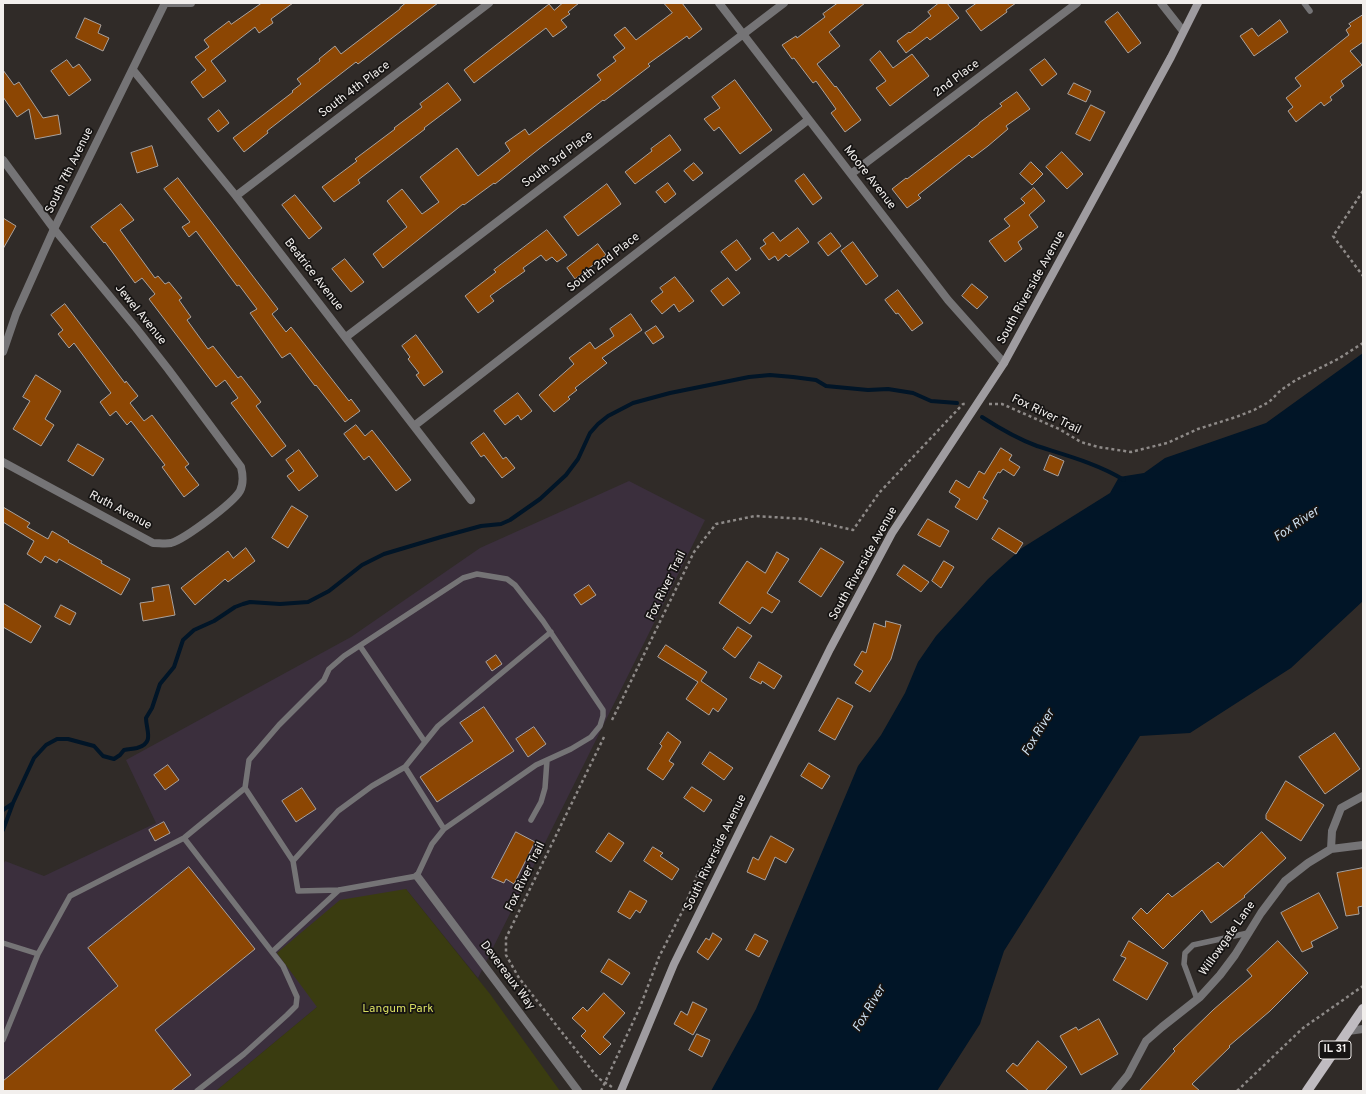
<!DOCTYPE html>
<html>
<head>
<meta charset="utf-8">
<style>
  body { margin:0 }
  #map { position:relative; width:1366px; height:1094px; overflow:hidden; background:#302b28; font-family:Overpass,sans-serif }
  canvas { display:block }
  .frame { position:absolute; inset:0; border:4px solid #f2efed; pointer-events:none }
</style>
</head>
<body>
<div id="map">
<canvas width="1366" height="1094"></canvas>
<div class="frame"></div>
</div>
<script>
const context = document.querySelector('canvas').getContext('2d');
context.lineJoin = 'round';
function fill(path, color) { context.fillStyle = color; context.fill(path, 'evenodd'); }
function trace(path, color, width, dash) { context.strokeStyle = color; context.lineWidth = width; context.lineCap = dash ? 'butt' : 'round'; context.setLineDash(dash || []); context.stroke(path); }
function write(font, color, halo, rows, align = 'center') {
  context.font = font + ' Overpass,sans-serif'; context.lineWidth = 3.5; context.setLineDash([]); context.textBaseline = 'middle'; context.strokeStyle = halo; context.fillStyle = color; for (const [text, x, y, turn = 0] of rows) {
    context.save(); context.translate(x, y); context.rotate((+turn || 0) * Math.PI / 180); context.textAlign = isNaN(turn) ? turn : align; if (halo) context.strokeText(text, 0, 0); context.fillText(text, 0, 0); context.restore();
  }
}
const industrial = new Path2D(`
  M629 481 705 520 478 978 406 889 317 1007 216 1091H3V865L5 861 44 876 156 823 126 760 351 637 480 548Z`);
const green = new Path2D(`
  M406 889 490 994 560 1091H216L317 1007 277 953 340 900Z`);
const water = new Path2D(`
  M1363 353V601L1291 668 1190 733 1140 736 1004 951 980 1024 937 1091H711L756 1009 858 766 881 735 905 693 918 662 936 636 988 579 1022 548 1110 493 1119 477 1144 473 1165 458 1266 423Z`);
const stream = new Path2D(`
  M982 417C999 428 1018 439 1037 446 1065 455 1099 464 1124 480
  M3 810 12 804
  M3 830 13 803 34 758 46 745 57 739H68L94 746 103 756 114 759 120 755 124 750C129 749 133 749 137 748 155 743 146 730 146 718L152 708 160 684 174 667 183 640 194 630 214 621 235 607 243 604 250 602 280 604 308 602 329 591 362 565 384 554 441 537 481 526 501 524 510 520 540 499 566 475 578 459 590 433 598 424 608 416 633 403 670 393 749 377 770 375 793 377 816 380 826 386 868 390 888 389 913 393 931 401 957 403`);
const building = new Path2D(`
  M262 3H293L271 19 273 23 259 33 255 27 211 61 226 81 203 98 191 82 206 70 195 57 209 47 204 40 229 21 231 24Z
  M406 3H438L358 64 356 62 267 131 268 133 244 152 233 138 293 92 292 91 301 84 297 79 320 61 319 59 335 46 341 54 400 9V8Z
  M563 3H579L568 12 570 14 561 20 567 27 553 37 546 28 474 83 464 70 549 4 554 10Z
  M664 3H682L702 29 689 39 687 36 648 64 650 66 604 101 603 100 539 149 495 184 494 183 464 205 463 204 383 268 373 254 407 227 387 201 402 189 422 214 439 202 420 177 457 148 478 176 510 151 505 143 525 129 529 135 601 80 597 75 616 61 613 57 625 48 614 35 625 27 636 40 672 13Z
  M838 3H865L829 32 840 46 817 64 835 87 836 86 861 120 845 132 831 113 836 109 816 81 813 83 794 58 792 59 782 45 796 36 797 38 825 17 823 14Z
  M939 3H947L959 18 930 40 927 37 906 53 897 41 909 32 910 33 931 16 928 12Z
  M977 3H1016L1006 10 1007 12 981 31 966 11Z
  M1118 12 1141 43 1128 53 1105 22Z
  M1363 15V42L1350 51 1362 65 1341 81 1344 86 1330 97 1332 100 1324 106 1321 102 1296 122 1288 111 1293 107 1286 98 1301 86 1295 78 1349 35 1346 30 1351 26 1349 24Z
  M85 18 101 25 98 33 109 38 103 51 76 38Z
  M1280 20 1288 32 1254 56 1240 36 1252 28 1258 36Z
  M880 51 893 68 912 54 929 76 890 106 876 88 886 81 870 60Z
  M1045 59 1057 74 1042 86 1030 70Z
  M67 60 73 68 79 64 91 80 69 96 51 71Z
  M3 70 14 85 19 82 43 118 58 115 61 134 35 139 29 109 17 117 3 97Z
  M735 80 772 130 740 154 719 127 714 131 704 119 720 108 712 97Z
  M448 83 461 100 424 128 425 129 358 180 360 183 334 202 322 187 357 161 355 159 395 129 394 128 422 107 420 104Z
  M1074 83 1091 91 1086 102 1068 94Z
  M1017 92 1030 109 1006 126 1008 129 988 146 972 158 969 155 918 195 921 198 907 208 892 189 906 178 907 179 979 124V123L1002 106 1000 104Z
  M1091 105 1105 112 1090 141 1076 134Z
  M219 110 229 123 218 132 208 119Z
  M670 135 681 150 635 184 625 172 652 151 651 149Z
  M152 146 158 166 137 173 131 153Z
  M1062 152 1083 174 1067 189 1046 167Z
  M1031 162 1043 174 1032 185 1020 174Z
  M694 163 703 173 693 181 684 171Z
  M804 174 822 198 813 205 795 181Z
  M178 178 278 309 272 314 286 332 291 327 349 401 351 399 360 411 345 422 316 385 315 386 290 353 282 358 250 313 257 309 239 285 237 286 196 231 189 237 182 227 190 222 164 189Z
  M668 183 676 194 665 203 656 192Z
  M607 184 621 204 578 236 564 217Z
  M1034 188 1045 201 1029 215 1038 227 1018 242 1022 249 1005 262 989 241 1010 226 1004 219 1025 203 1021 199Z
  M295 195 322 228 309 239 282 205Z
  M121 204 134 220 120 230 155 278 158 276 165 284 169 282 182 298 179 300 191 317 187 320 208 349 213 346 238 378 241 376 261 402 256 406 286 446 272 457 231 403 238 398 225 380 216 387 149 299 155 294 142 278 135 283 105 242 104 243 91 227Z
  M3 218 16 226 3 249Z
  M798 228 809 242 789 257 786 254 778 261 775 256 769 260 760 248 766 244 763 240 773 232 780 241Z
  M547 230 567 255 557 262 552 257 546 261 541 255 523 268 525 271 490 296 494 301 478 313 465 296 496 272 494 270Z
  M831 233 841 246 828 256 818 243Z
  M737 240 751 259 736 271 721 252Z
  M853 242 878 276 866 285 841 251Z
  M598 244 606 255 575 279 567 268Z
  M345 259 364 282 351 292 332 269Z
  M675 277 694 301 679 312 674 304 662 314 651 301 663 292 660 288Z
  M728 278 740 293 723 306 711 291Z
  M972 284 988 297 977 309 962 296Z
  M898 290 923 323 912 331 898 313 896 314 885 300Z
  M65 304 125 383 126 381 138 396 130 403 144 421 152 415 189 464 185 467 199 485 184 497 162 467 165 465 131 421 127 425 116 411 110 416 100 402 111 393 74 343 69 348 58 334 63 330 51 315Z
  M631 314 642 330 602 358 607 363 575 388 577 390 568 397 570 399 554 412 539 395 574 364 569 358 590 342 595 349 614 336 610 329Z
  M656 326 664 337 653 344 645 333Z
  M416 335 443 372 424 386 416 375 419 373 408 359 410 357 402 346Z
  M36 375 61 391 45 419 54 425 41 446 13 429 30 401 23 397Z
  M518 393 532 411 521 420 518 415 505 425 494 411Z
  M356 425 365 436 372 430 411 480 396 491 369 456 364 460 344 434Z
  M484 433 503 459 506 457 515 468 502 478 484 455 481 457 471 443Z
  M78 444 104 459 93 476 68 461Z
  M1001 448 1012 455 1009 460 1020 467 1014 476 1003 469 1000 473 998 472 983 498 988 501 977 520 955 507 960 499 949 492 956 480 969 488 979 471 984 474Z
  M299 450 318 476 299 491 287 476 294 471 286 460Z
  M1050 455 1064 461 1058 476 1044 470Z
  M292 506 308 516 288 548 272 538Z
  M3 507 30 523 27 527 48 539 52 531 69 541 68 542 102 561 101 563 130 579 121 595 59 559 57 563 45 556 41 563 27 554 34 541 3 522Z
  M928 519 949 531 940 547 918 535Z
  M999 528 1023 543 1016 554 992 539Z
  M246 548 255 561 228 582 225 579 195 605 181 588 228 551 233 558Z
  M821 548 844 562 821 597 799 582Z
  M777 552 789 559 767 593 780 601 772 613 762 607 750 624 719 603 747 561 765 573Z
  M944 561 954 567 941 588 932 581Z
  M904 565 929 582 921 592 897 575Z
  M169 585 175 615 143 621 140 603 154 601 152 588Z
  M589 585 596 595 581 605 574 595Z
  M3 603 41 626 31 643 3 627Z
  M61 605 76 613 70 625 55 617Z
  M886 621 901 625 891 659 870 692 855 683 863 671 854 665 862 651 866 653 874 623 885 627Z
  M738 627 752 636 735 658 723 649Z
  M666 645 707 672 701 681 727 699 718 712 713 708 709 715 686 699 698 682 658 657Z
  M496 655 502 664 492 671 486 662Z
  M759 662 782 676 774 689 762 681 761 684 750 678Z
  M838 698 853 706 835 740 819 731Z
  M484 707 514 751 437 802 420 777 473 741 460 723Z
  M534 727 546 744 528 757 516 739Z
  M668 732 681 742 669 761 674 764 663 780 647 769 662 746 660 744Z
  M1335 733 1360 769 1325 794 1299 757Z
  M710 752 733 768 724 780 702 764Z
  M809 763 830 776 822 789 801 776Z
  M168 765 179 780 165 790 154 775Z
  M1286 781 1324 805 1301 841 1266 819V815Z
  M692 787 712 800 704 812 684 798Z
  M302 788 316 809 296 822 282 801Z
  M164 822 170 833 155 841 149 830Z
  M516 832 535 842 514 884 506 879 504 883 492 878Z
  M1262 832 1286 858 1244 896 1245 897 1211 923 1202 910 1163 949 1132 918 1141 908 1147 914 1168 893 1172 897 1218 862 1223 867Z
  M609 833 624 843 611 862 596 852Z
  M771 836 794 849 786 863 775 857 765 880 747 872 753 857 758 860Z
  M653 847 663 853 660 856 679 869 672 880 644 861Z
  M189 867 255 949 155 1030 191 1075 171 1091H3V1081L118 986 88 948Z
  M1363 868V906L1358 907 1359 914 1346 916 1337 873Z
  M630 891 647 901 640 913 636 910 630 919 618 912Z
  M1319 893 1338 928 1311 942 1313 947 1302 952 1281 913Z
  M713 933 722 939 708 960 697 952 706 938 709 940Z
  M755 934 768 941 759 957 746 950Z
  M1129 941 1168 963 1147 1000 1113 980 1126 958 1121 956Z
  M1278 941 1308 973 1270 1011 1229 1046 1230 1047 1192 1084 1200 1091H1139L1175 1051 1173 1049 1213 1010 1252 976 1247 970Z
  M609 959 630 973 622 985 601 972Z
  M604 993 625 1013 603 1037 611 1044 600 1055 581 1036 586 1031 572 1018 583 1007 587 1011Z
  M693 1002 707 1009 693 1035 674 1024 681 1011 687 1015Z
  M1099 1019 1118 1054 1081 1075 1060 1036 1076 1027 1078 1030Z
  M697 1034 710 1040 702 1057 689 1050Z
  M1038 1041 1067 1067 1045 1091H1029L1006 1071 1013 1063 1017 1066Z`);
const path = new Path2D(`
  M1363 191 1333 236 1363 276
  M989 404H1002L1059 429 1081 442 1098 447 1131 452 1167 443 1198 429 1236 417 1254 410 1269 402 1281 390 1296 380 1338 359 1363 343
  M612 720 694 552 716 524 755 516 805 519 853 530 879 493 963 404H966
  M604 737 506 938V955L519 978 598 1078 612 1087
  M601 1091 640 1007 659 957 683 910 699 871
  M1237 1091 1303 1028 1363 986`);
const service = new Path2D(`
  M1304 3 1310 11
  M360 646 425 742
  M405 767 444 829
  M531 820 541 802 545 788 547 760
  M184 838 272 952 339 890
  M293 861 338 811 372 786 405 767 438 726 551 632
  M3 943 38 954 3 1040
  M38 954 70 896 184 838 245 788 293 861 298 891 339 890 417 876 432 844 444 829 536 765 571 749 591 737 600 726 603 716V710L543 621 515 585 507 579 477 574 463 578 344 656 329 669 324 680 279 725 249 760 245 788
  M1197 999 1184 964 1185 953 1193 945 1248 933
  M197 1091 244 1054 287 1015 296 1006 297 997 283 966 272 952`);
const minor = new Path2D(`
  M165 3H191
  M719 3 948 300 1004 363
  M1161 3 1183 31
  M133 70 236 196 471 500
  M3 160 54 229 136 328 168 369 241 467C243 475 244 483 240 491 233 503 185 539 171 543 166 544 159 543 153 543L3 462
  M851 174 1077 3
  M236 196 489 3
  M346 337 784 3
  M414 426 808 120
  M1331 849 1332 831 1341 808 1363 796
  M417 876 578 1091
  M1348 1031 1363 1029
  M1115 1091 1128 1075 1146 1041 1162 1027 1200 997 1220 975 1235 955 1261 913 1285 881 1308 863 1331 849 1363 845`);
const tertiary = new Path2D(`
  M3 352 16 314 54 229 165 3`);
const secondary = new Path2D(`
  M621 1091 674 964 830 649 892 533 1004 363 1171 57 1198 3`);
const primary = new Path2D(`
  M1307 1091 1363 1009`);
const shields = [
  [1335,1050,32]
];
const shieldNames = [
  ["IL 31",1335,1050]
];
const streetNames = [
  ["2nd Place",957,79,-37],
  ["South 4th Place",355,90,-37],
  ["South 3rd Place",558,160,-37],
  ["South 7th Avenue",70,171,-64],
  ["Moore Avenue",869,178,52],
  ["South 2nd Place",604,263,-38],
  ["Beatrice Avenue",313,275,52],
  ["South Riverside Avenue",1032,288,-61],
  ["Jewel Avenue",140,315,51],
  ["Fox River Trail",1046,415,26],
  ["Ruth Avenue",120,511,28],
  ["South Riverside Avenue",864,564,-61],
  ["Fox River Trail",667,586,-64],
  ["South Riverside Avenue",716,853,-64],
  ["Fox River Trail",526,877,-64],
  ["Willowgate Lane",1228,939,-55],
  ["Devereaux Way",507,976,53]
];
const parkNames = [
  ["Langum Park",398,1010]
];
const waterNames = [
  ["Fox River",1297,525,-34],
  ["Fox River",1039,733,-59],
  ["Fox River",870,1009,-59]
];
fill(industrial, '#3b2f3d');
fill(green, '#3a3c10');
fill(water, '#011527');
trace(stream, '#011527', 4);
fill(building, '#8c4603');
trace(building, '#a9a29e', 1);
trace(path, '#8e8a88', 2.5, [3, 3]);
trace(service, '#757476', 5.5);
trace(minor, '#757476', 8);
trace(tertiary, '#757476', 8);
trace(secondary, '#9f9ca0', 8);
trace(primary, '#bfbbc0', 10);
for (const [x, y, w] of shields) { const box = new Path2D(); box.roundRect(x - w / 2, y - 9, w, 18, 3); context.fillStyle = '#161413'; context.fill(box); trace(box, '#f2efed', 1); }
write('bold 11px', '#f2efed', null, shieldNames);
write('12px', '#f2efed', '#161413', streetNames);
write('12px', '#d7dc60', '#161413', parkNames);
write('italic 13px', '#cddfef', '#161413', waterNames);
</script>
</body>
</html>
